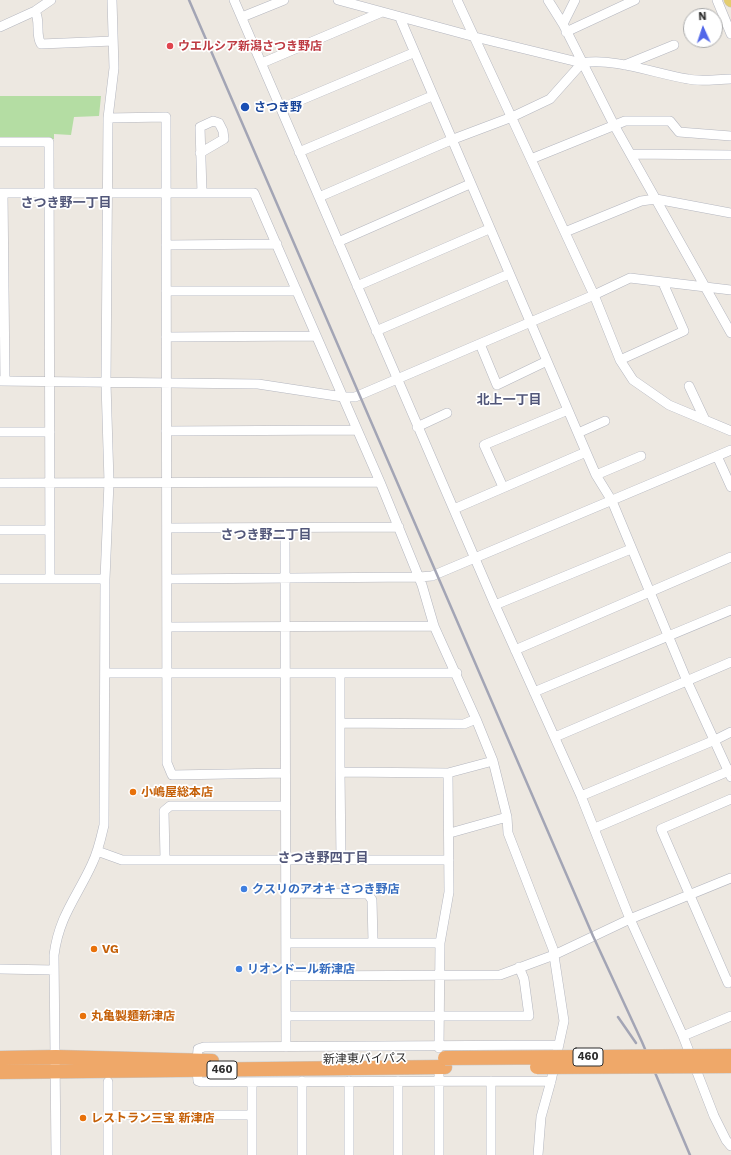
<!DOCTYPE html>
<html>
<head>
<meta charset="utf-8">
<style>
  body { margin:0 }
  #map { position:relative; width:731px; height:1155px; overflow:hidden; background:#ede8e1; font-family:"Work Sans",sans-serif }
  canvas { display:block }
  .north { position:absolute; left:683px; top:8px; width:40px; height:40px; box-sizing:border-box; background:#fff; border:1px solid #ababab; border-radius:50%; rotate:357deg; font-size:11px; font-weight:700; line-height:16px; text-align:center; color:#2d2d2d }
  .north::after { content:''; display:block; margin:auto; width:14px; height:18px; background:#5167e9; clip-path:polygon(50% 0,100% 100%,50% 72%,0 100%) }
</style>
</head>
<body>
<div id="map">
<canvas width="731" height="1155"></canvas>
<div class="north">N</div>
</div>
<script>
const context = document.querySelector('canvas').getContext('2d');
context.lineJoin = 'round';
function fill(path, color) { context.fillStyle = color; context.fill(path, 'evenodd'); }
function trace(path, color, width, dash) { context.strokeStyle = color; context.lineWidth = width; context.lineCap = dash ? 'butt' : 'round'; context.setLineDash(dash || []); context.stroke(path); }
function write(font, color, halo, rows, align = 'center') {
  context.font = font + ' "Work Sans","Noto Sans JP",sans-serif'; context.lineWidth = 3.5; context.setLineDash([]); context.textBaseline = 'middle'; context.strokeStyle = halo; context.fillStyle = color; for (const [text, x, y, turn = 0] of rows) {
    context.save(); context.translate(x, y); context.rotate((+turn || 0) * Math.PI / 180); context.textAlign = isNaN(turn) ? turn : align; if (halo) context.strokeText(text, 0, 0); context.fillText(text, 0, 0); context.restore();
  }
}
const green = new Path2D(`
  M0 96H101L99 116 74 117 71 135 54 134V139H0Z`);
const minor = new Path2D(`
  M234 0 495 605 581 796 630 919 683 1036 714 1116 726 1140 731 1146
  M338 0 475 37 582 63C612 57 657 74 688 79 701 82 717 79 731 79
  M457 0 594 295 620 360 633 380 669 405 731 431
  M548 0 563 24 614 125 731 333
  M717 0 731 34
  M35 11C41 22 35 34 41 44L113 41
  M242 17 284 0
  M400 18 586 452 596 475 612 501 687 681 731 777
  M563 24 575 0
  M0 27 35 11 51 0
  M566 32 635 0
  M262 63 382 12
  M625 65 674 45
  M282 108 413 53
  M108 118 166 117 167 763 172 775 284 773
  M0 142H49L50 579
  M299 152 432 96
  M200 153 224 139 223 131 219 123 213 121 200 127 202 193
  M631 154 731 155
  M531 159 625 121H670L679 132 731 136
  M0 193H254L380 482 422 585 434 626 476 719 464 724 340 723
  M3 193 5 381
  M319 197 451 140 512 117 550 99 582 63
  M565 232 641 201 656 199 731 213
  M338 242 470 184
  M166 245 277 244
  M357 286 489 229
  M166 291H297
  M376 331 509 274
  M166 337 315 336
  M480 344 497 385 547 361
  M620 360 684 331 663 283
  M0 381 258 384 343 397H355L594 295 630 278 731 290
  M689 386 705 420
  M417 427 447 413
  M166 431 356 430
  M0 432H50
  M578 433 605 421
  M717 456 731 487
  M596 475 641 456
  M0 483 380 482
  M503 487 484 445 568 410
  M454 509 586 452
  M167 528 399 527
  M285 528 286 1047
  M0 530H50
  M0 579H105
  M167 579 419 577 432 576 731 450
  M495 605 631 549
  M167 627 434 626
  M515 650 731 557
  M105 673H457
  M340 674V772
  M534 692 731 610
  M476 719 493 761
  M555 737 731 662
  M581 796 715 740 731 732
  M731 799 661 829 728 983 731 981
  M595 828 731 770
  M450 833 507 817
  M97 851 122 860H449
  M165 859 164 811 170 806H285
  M341 860 340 772 448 773 493 761 507 817 508 833 553 949 564 1021 551 1081 541 1117 538 1155
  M287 893 368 894 372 900 373 942
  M287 943H440
  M0 969 54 970
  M286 976 500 975 554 955 630 919 731 878
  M286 1016H529L524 979 519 967
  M683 1036 731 1016
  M439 1048 440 943 449 892 448 773
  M197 1061 198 1049 204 1047 559 1045
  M197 1070 198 1081 201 1082 551 1081
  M439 1075V1155
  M398 1081V1155
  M108 1115H252
  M56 1155 54 955C59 916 77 897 92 864 98 852 101 838 104 825L105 579 109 482 106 383 108 118 114 68 112 0
  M108 1155V1082
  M252 1155V1082
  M302 1155V1081
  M349 1155V1081
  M491 1155V1081`);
const major = new Path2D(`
  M730 0 731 1`);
const highway = new Path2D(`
  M0 1058 56 1057 212 1061
  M0 1072 445 1067`);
const rail = new Path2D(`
  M189 0 593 936 642 1042 690 1155
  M618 1017 636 1043`);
const highwayBridge = new Path2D(`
  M445 1058 731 1056
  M537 1067 731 1066`);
const markers = [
  [170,46,4,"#e0444e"],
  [245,107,5,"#1a4fb4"],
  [133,792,4,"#e8710a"],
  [244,889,4,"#3f7fe0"],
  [94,949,4,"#e8710a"],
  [239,969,4,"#3f7fe0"],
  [83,1016,4,"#e8710a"],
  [83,1118,4,"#e8710a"]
];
const shields = [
  [588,1057,30],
  [222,1070,30]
];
const shieldNames = [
  ["460",588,1057],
  ["460",222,1070]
];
const healthNames = [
  ["ウエルシア新潟さつき野店",178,46]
];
const transitNames = [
  ["さつき野",254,107]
];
const foodNames = [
  ["小嶋屋総本店",141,792],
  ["VG",102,949],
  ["丸亀製麺新津店",91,1016],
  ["レストラン三宝 新津店",91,1118]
];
const shopNames = [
  ["クスリのアオキ さつき野店",252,889],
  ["リオンドール新津店",247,969]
];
const streetNames = [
  ["新津東バイパス",365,1059,-1]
];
const neighbourhoodNames = [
  ["さつき野一丁目",66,203],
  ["北上一丁目",509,400],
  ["さつき野二丁目",266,535],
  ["さつき野四丁目",323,858]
];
fill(green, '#b4dda3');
trace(minor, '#b4b6bf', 10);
trace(major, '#c8c8c8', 13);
trace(highway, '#c8c8c8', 15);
trace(minor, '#fff', 9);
trace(major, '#e4cd6e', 12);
trace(highway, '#efa869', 14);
trace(rail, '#a3a5b5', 2.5);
trace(highwayBridge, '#c8c8c8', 15, []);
trace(highwayBridge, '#efa869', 14);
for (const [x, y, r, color] of markers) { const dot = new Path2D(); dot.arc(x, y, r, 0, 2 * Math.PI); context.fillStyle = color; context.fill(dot); trace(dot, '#fff', 1.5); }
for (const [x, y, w] of shields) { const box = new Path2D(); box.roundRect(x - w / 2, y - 9, w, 18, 3); context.fillStyle = '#fff'; context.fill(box); trace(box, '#2d2d2d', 1); }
write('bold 11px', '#2d2d2d', null, shieldNames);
write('bold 12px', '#be3a42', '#fff', healthNames, 'left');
write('bold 12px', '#164399', '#fff', transitNames, 'left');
write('bold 12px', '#c56008', '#fff', foodNames, 'left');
write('bold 12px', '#366cbe', '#fff', shopNames, 'left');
write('12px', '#2d2d2d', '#fff', streetNames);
write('bold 13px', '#515679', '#fff', neighbourhoodNames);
</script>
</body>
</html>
